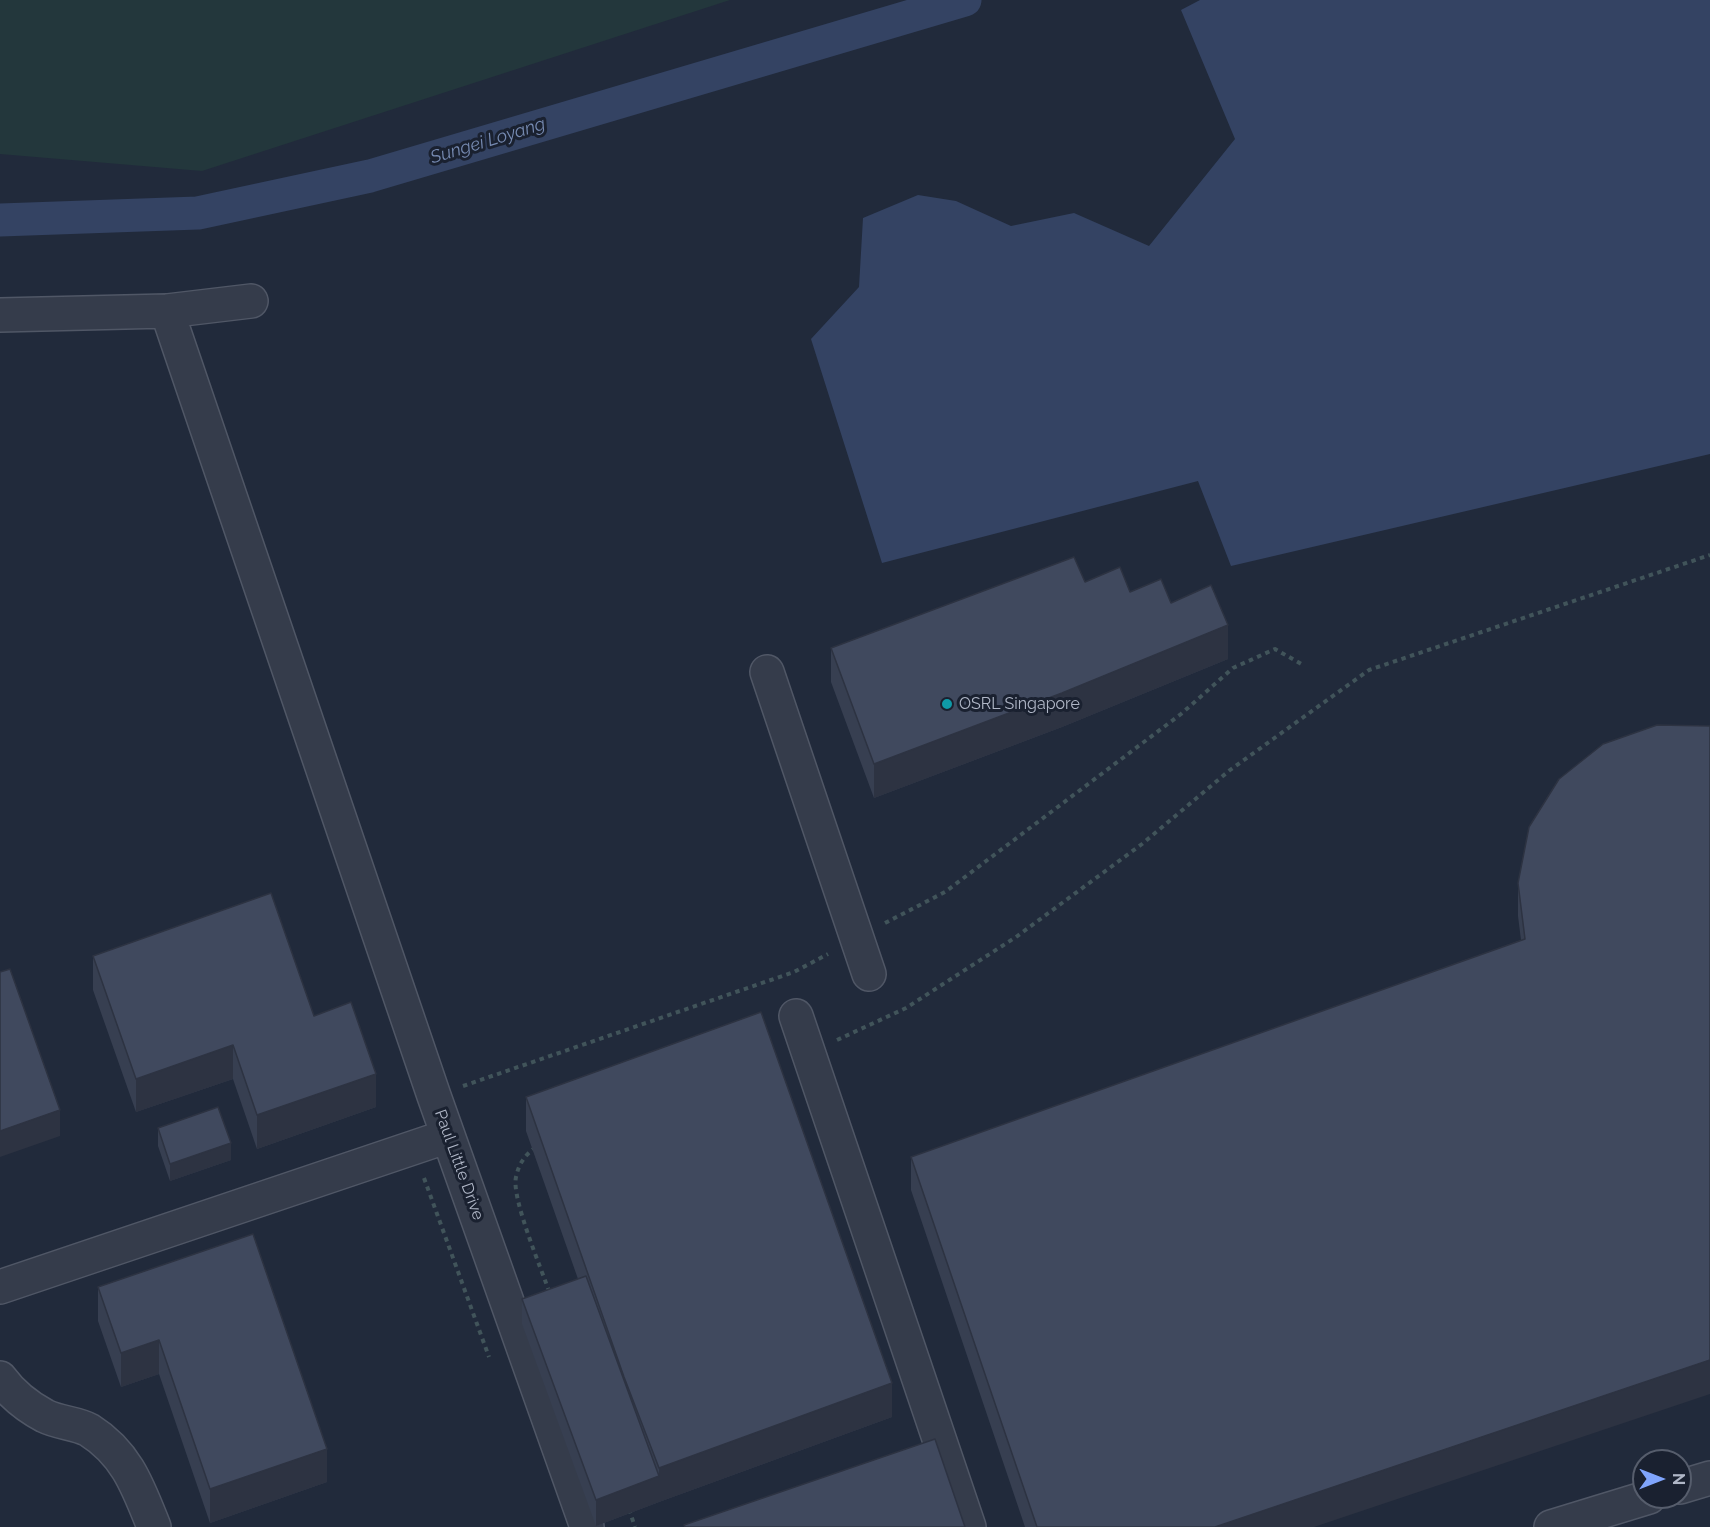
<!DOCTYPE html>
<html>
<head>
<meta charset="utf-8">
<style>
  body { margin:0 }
  #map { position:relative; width:1710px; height:1527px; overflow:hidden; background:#212a3b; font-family:Raleway,sans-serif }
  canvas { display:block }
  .north { position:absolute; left:1632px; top:1449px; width:60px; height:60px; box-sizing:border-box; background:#1a2130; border:2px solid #565d6c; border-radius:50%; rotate:90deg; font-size:16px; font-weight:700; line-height:24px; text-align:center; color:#b0b7c7 }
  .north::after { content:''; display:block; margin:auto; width:21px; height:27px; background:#80a5fc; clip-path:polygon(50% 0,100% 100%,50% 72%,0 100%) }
</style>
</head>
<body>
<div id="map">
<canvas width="1710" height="1527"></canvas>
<div class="north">N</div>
</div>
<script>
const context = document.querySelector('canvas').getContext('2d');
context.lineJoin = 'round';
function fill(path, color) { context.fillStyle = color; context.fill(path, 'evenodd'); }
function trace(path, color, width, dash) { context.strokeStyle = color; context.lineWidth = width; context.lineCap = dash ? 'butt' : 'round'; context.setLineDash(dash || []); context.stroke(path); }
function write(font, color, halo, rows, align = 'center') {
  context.font = font + ' Raleway,sans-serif'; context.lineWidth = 6; context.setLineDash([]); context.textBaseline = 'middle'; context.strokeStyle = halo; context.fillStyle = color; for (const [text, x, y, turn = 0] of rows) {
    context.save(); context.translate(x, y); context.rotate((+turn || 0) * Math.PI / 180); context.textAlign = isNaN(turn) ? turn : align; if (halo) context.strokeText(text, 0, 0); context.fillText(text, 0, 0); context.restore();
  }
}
const green = new Path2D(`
  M0 0H730L202 171 0 154Z`);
const water = new Path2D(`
  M1200 0H1710V454L1231 566 1198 481 882 563 811 339 859 287 863 218 918 195 956 201 1011 226 1074 213 1149 246 1235 139 1181 10Z`);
const canal = new Path2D(`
  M0 220 198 213 370 176 965 0`);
const path = new Path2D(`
  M885 923 945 892 1181 714 1233 668 1275 649 1303 665
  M837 1040 906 1008 1016 937 1142 844 1230 770 1369 670 1710 555
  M463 1086 794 972 828 954
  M536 1147C525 1155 519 1163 516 1177 511 1198 542 1270 550 1294
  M424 1178 489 1357
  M629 1509 635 1527`);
const minor = new Path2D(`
  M167 311 434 1096 587 1527
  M0 315 167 311 251 301
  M767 672 869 974
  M796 1016 969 1527
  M0 1287 448 1136
  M0 1378C11 1393 28 1407 45 1416 59 1423 76 1423 89 1430 127 1454 138 1487 154 1527
  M1680 1487 1710 1478
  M1551 1527 1649 1497`);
const wall = new Path2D(`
  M1085 582 1130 592 1171 603 1228 659 1062 727 874 798 831 682V648Z
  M1603 744 1314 1527H1025L911 1190V1157L1521 940 1518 916V883Z
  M93 956 314 1016 376 1107 257 1149 233 1079 136 1112 93 990Z
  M526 1097 892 1417 659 1502 596 1526 522 1324V1299L578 1279 526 1131Z
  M158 1128 231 1160 170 1181 158 1146Z
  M98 1287 327 1482 210 1523 159 1374 121 1387 98 1321Z`);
const shadedWall = new Path2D(`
  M1228 625V659L1062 727 874 798V764Z
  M233 1045V1079L136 1112V1079Z
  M376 1074V1107L257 1149V1115Z
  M60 1110V1136L0 1157V1131Z
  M231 1143V1160L170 1181V1164Z
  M159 1340V1374L121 1387V1353Z
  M1710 1360V1394L1314 1527H1215Z
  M892 1383V1417L659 1502 596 1526V1500L659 1476V1468Z
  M327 1449V1482L210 1523V1489Z`);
const building = new Path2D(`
  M1074 557 1085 582 1120 567 1130 592 1161 579 1171 603 1211 585 1228 625 1062 693 874 764 831 648Z
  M1657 725 1710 726V1360L1215 1527H1037L911 1157 1525 939 1518 883 1529 827 1559 779 1603 744Z
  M271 893 314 1016 351 1002 376 1074 257 1115 233 1045 136 1079 93 956Z
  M10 969 60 1110 0 1131V972Z
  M761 1012 892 1383 659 1468 624 1377 526 1097Z
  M218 1107 231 1143 170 1164 158 1128Z
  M253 1234 327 1449 210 1489 159 1340 121 1353 98 1287Z
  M586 1276 659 1476 596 1500 522 1299Z
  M935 1439 965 1527H685L684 1525Z`);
const markers = [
  [947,704,6,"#0f9aa8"]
];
const poiNames = [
  ["OSRL Singapore",959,704]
];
const streetNames = [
  ["Paul Little Drive",459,1165,70]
];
const waterNames = [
  ["Sungei Loyang",488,141,-17]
];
fill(green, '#23373c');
fill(water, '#344363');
trace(canal, '#344363', 33);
trace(minor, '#505766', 36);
trace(path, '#41545a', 4, [4.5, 4.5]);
trace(minor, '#353c4b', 33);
fill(wall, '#373f51');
fill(shadedWall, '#2d3342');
fill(building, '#40495e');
trace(building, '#2d3342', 1.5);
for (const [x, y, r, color] of markers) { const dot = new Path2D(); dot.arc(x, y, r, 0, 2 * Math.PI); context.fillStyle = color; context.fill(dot); trace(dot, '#1a2130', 2); }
write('16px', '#b0b7c7', '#1a2130', poiNames, 'left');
write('16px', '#b0b7c7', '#1a2130', streetNames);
write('italic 18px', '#768ab1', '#1a2130', waterNames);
</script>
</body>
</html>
